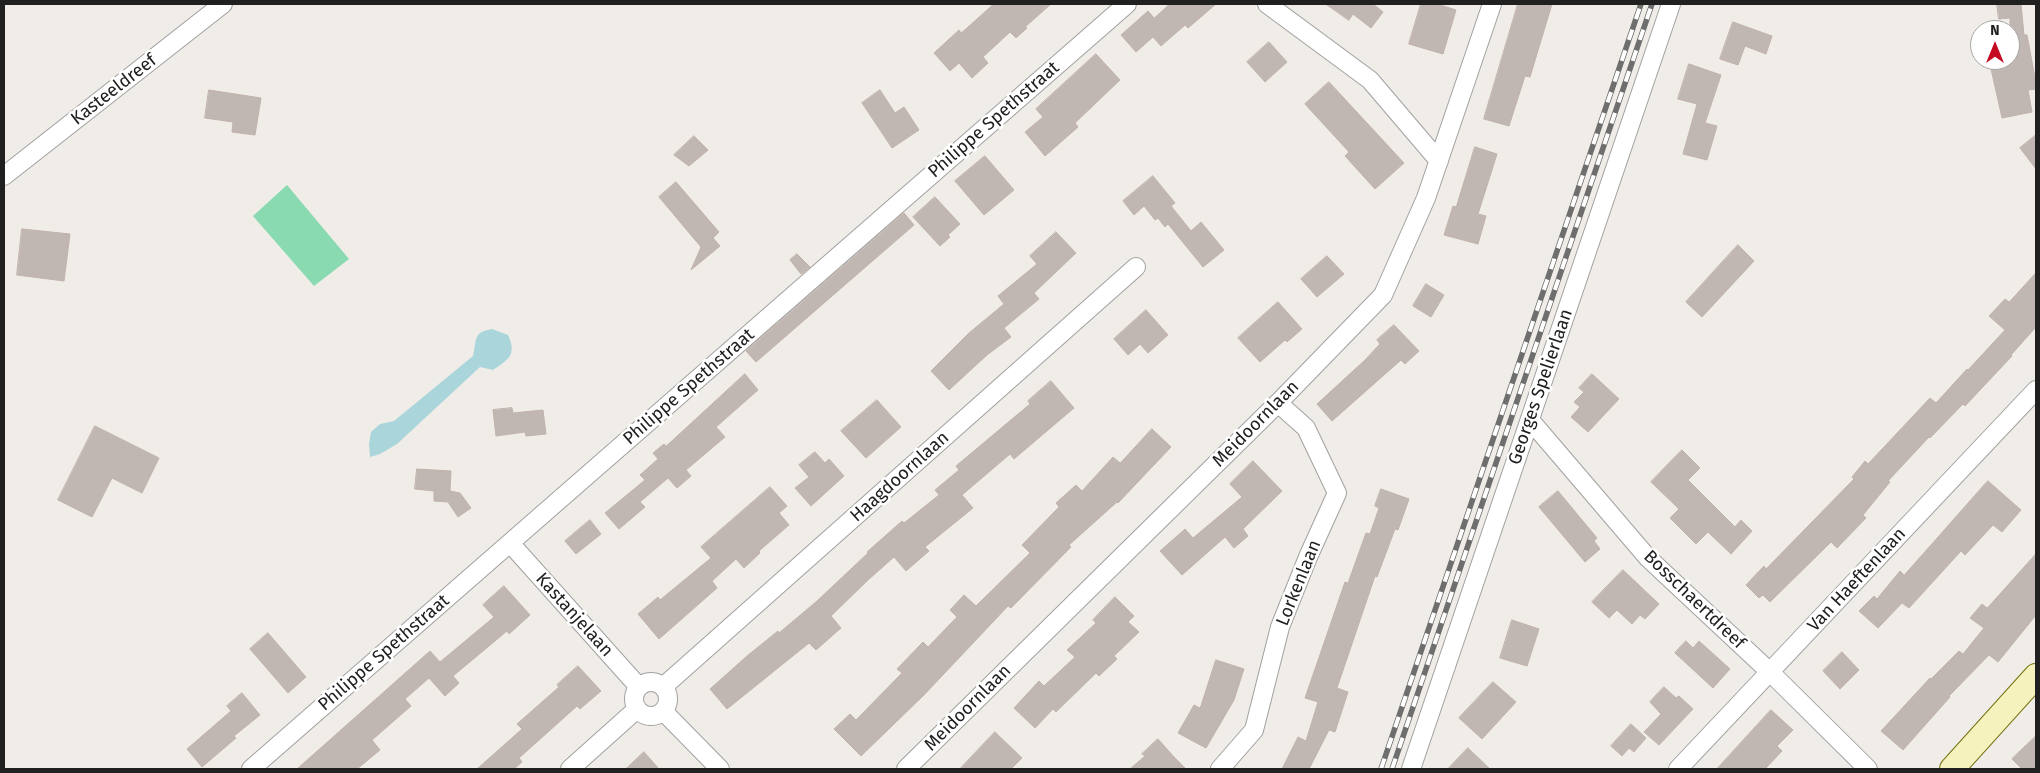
<!DOCTYPE html>
<html>
<head>
<meta charset="utf-8">
<style>
  body { margin:0 }
  #map { position:relative; width:2040px; height:773px; overflow:hidden; background:#f0ece7; font-family:"Fira Sans",sans-serif }
  canvas { display:block }
  .frame { position:absolute; inset:0; border:5px solid #202020; pointer-events:none }
  .north { position:absolute; left:1970px; top:20px; width:50px; height:50px; box-sizing:border-box; background:#fff; border:1px solid #a6a6a6; border-radius:50%; rotate:0deg; font-size:14px; font-weight:700; line-height:20px; text-align:center; color:#202020 }
  .north::after { content:''; display:block; margin:auto; width:18px; height:22px; background:#c50b22; clip-path:polygon(50% 0,100% 100%,50% 72%,0 100%) }
</style>
</head>
<body>
<div id="map">
<canvas width="2040" height="773"></canvas>
<div class="frame"></div>
<div class="north">N</div>
</div>
<script>
const context = document.querySelector('canvas').getContext('2d');
context.lineJoin = 'round';
function fill(path, color) { context.fillStyle = color; context.fill(path, 'evenodd'); }
function trace(path, color, width, dash) { context.strokeStyle = color; context.lineWidth = width; context.lineCap = dash ? 'butt' : 'round'; context.setLineDash(dash || []); context.stroke(path); }
function write(font, color, halo, rows, align = 'center') {
  context.font = font + ' "Fira Sans",sans-serif'; context.lineWidth = 5; context.setLineDash([]); context.textBaseline = 'middle'; context.strokeStyle = halo; context.fillStyle = color; for (const [text, x, y, turn = 0] of rows) {
    context.save(); context.translate(x, y); context.rotate((+turn || 0) * Math.PI / 180); context.textAlign = isNaN(turn) ? turn : align; if (halo) context.strokeText(text, 0, 0); context.fillText(text, 0, 0); context.restore();
  }
}
const pitch = new Path2D(`
  M287 185 349 259 314 286 253 216Z`);
const water = new Path2D(`
  M492 329 508 335C517 355 509 359 493 370L480 367 397 444 380 454 370 457 369 444 371 432 380 424 394 421 473 356C477 341 472 332 492 329Z`);
const building = new Path2D(`
  M994 4H1051L1025 27 1027 28 1016 38 1010 32 983 57 988 63 972 78 959 63 950 71 934 53 959 30 961 33Z
  M1170 4H1216L1188 28 1185 25 1161 46 1153 37 1136 52 1121 35 1148 11 1154 18Z
  M1326 4H1373L1383 12 1371 28 1353 14 1349 20Z
  M1421 4H1437L1456 10 1443 54 1409 44Z
  M1518 4H1552L1530 77 1525 76 1509 126 1484 119Z
  M1997 4H2021L2024 35H2027L2036 83V89L2028 90 2032 112 2002 118 1989 60H2010V18L1999 19Z
  M1733 22 1772 36 1766 54 1745 46 1738 65 1720 59Z
  M1269 42 1287 62 1265 82 1247 62Z
  M1096 54 1120 80 1075 123 1078 127 1045 156 1025 132 1043 117 1036 109Z
  M1689 64 1721 75 1705 123 1717 126 1707 160 1683 154 1697 104 1678 99Z
  M1329 82 1404 163 1375 189 1345 156 1349 152 1305 104Z
  M209 90 261 98 255 135 232 132 233 122 205 118Z
  M880 90 895 113 904 107 919 130 892 148 862 103Z
  M2036 135V169L2020 148Z
  M694 136 708 150 689 166 674 155Z
  M1475 147 1497 154 1478 214 1486 216 1478 244 1444 235 1453 206 1456 207Z
  M985 156 1014 190 984 215 955 181Z
  M1153 176 1175 203 1171 206 1191 231 1201 222 1224 250 1203 267 1168 224 1165 227 1158 218 1155 220 1144 206 1134 215 1123 201Z
  M676 182 719 232 713 238 720 246 691 270 701 247 659 197Z
  M935 197 960 224 948 235 950 237 940 246 913 217Z
  M904 213 914 225 756 362 746 351Z
  M22 229 70 234 64 281 17 275Z
  M1056 232 1076 253 1034 293 1039 299 1004 328 1011 337 987 355 949 390 931 371 969 333 1004 304 998 296 1037 264 1030 256Z
  M1738 245 1754 261 1702 317 1686 302Z
  M797 254 810 267 801 274 790 260Z
  M1327 256 1344 274 1317 297 1301 279Z
  M2036 273V327L2011 355 2012 356 1965 406 1963 404 1930 438 1929 437 1888 481 1890 482 1863 515 1866 518 1837 548 1831 542 1770 602 1763 595 1759 598 1746 585 1764 566 1766 569 1854 479 1852 477 1865 461 1868 464 1930 398 1936 403 1967 369 1968 370 2005 330 1989 316 2005 299 2009 302Z
  M1426 284 1444 295 1431 317 1413 306Z
  M1278 302 1302 329 1287 342 1285 340 1260 362 1238 338Z
  M1146 310 1168 335 1148 353 1140 344 1128 355 1114 339Z
  M1394 325 1419 351 1405 364 1401 360 1332 421 1317 404 1365 360 1380 344 1377 340Z
  M745 374 758 390 716 427 725 437 686 470 691 476 677 488 668 478 640 502 645 507 619 529 605 513 645 480 640 475 658 459 653 453 664 444 666 446Z
  M1592 374 1619 399 1588 432 1571 417 1580 407 1574 402 1584 392 1579 388Z
  M1051 381 1074 408 1014 459 1010 454 962 495 973 508 925 547 929 551 906 571 894 557 868 580 831 616 841 628 816 650 809 643 727 709 710 689 747 656 778 631 779 633 817 601 868 553 867 552 902 521 904 523 939 495 935 490 959 470 956 466 1030 404 1028 401Z
  M877 400 901 427 866 458 841 431Z
  M512 408 513 413 543 410 546 434 526 436 525 432 496 436 493 410Z
  M95 426 159 458 142 493 112 478 92 517 58 500Z
  M1152 429 1171 447 1118 503 1117 502 1069 545 1071 547 1011 608 1008 606 924 695 861 756 834 729 850 714 856 720 902 673 897 669 923 642 928 647 957 617 950 610 964 595 976 606 1030 553 1022 545 1059 507 1056 503 1076 485 1082 491 1113 457 1120 463Z
  M1682 450 1700 468 1688 480 1735 527 1741 520 1752 531 1731 554 1708 532 1696 544 1670 518 1679 509 1651 482Z
  M815 452 825 463 829 459 844 476 811 506 795 488 809 477 799 465Z
  M1253 461 1282 491 1243 529 1248 536 1234 548 1225 537 1182 575 1160 551 1185 529 1193 538 1242 497 1230 484Z
  M417 469 451 471 450 491 460 493 471 508 458 517 448 502 434 501V491L415 489Z
  M1988 481 2021 510 2002 532 1993 525 1965 555 1961 551 1909 608 1902 603 1878 628 1859 611 1874 596 1877 599 1900 571 1904 575Z
  M770 487 787 506 779 513 789 525 759 551 760 553 744 568 736 559 712 581 717 588 659 639 638 614 658 597 660 600 711 558 701 547Z
  M1381 489 1409 499 1398 530 1395 529 1377 577 1375 576 1337 688 1348 692 1335 732 1329 730 1309 769H1282L1298 737 1306 741 1318 702 1305 698 1345 582 1348 583 1366 533 1370 534 1379 508 1375 506Z
  M1558 491 1597 538 1594 541 1600 549 1585 562 1539 507Z
  M590 520 601 534 576 554 565 541Z
  M2036 554V615L1998 662 1989 655 1949 696 1950 697 1903 750 1881 731 1930 678 1931 679 1959 651 1963 654 1984 628 1970 618 1982 604 1987 608Z
  M1623 570 1659 604 1645 619 1640 615 1632 624 1617 610 1609 618 1592 602Z
  M504 586 530 615 509 634 507 631 453 676 459 683 445 696 429 678 405 699 411 706 372 740 380 750 357 769H297L430 651 440 662 494 617 483 605Z
  M1115 597 1134 616 1128 622 1139 632 1114 656 1117 659 1099 676 1096 673 1056 712 1053 709 1035 728 1014 708 1039 681 1044 686 1075 657 1067 650 1096 623 1093 620Z
  M1512 620 1539 629 1527 666 1500 658Z
  M268 633 306 677 288 693 250 649Z
  M1686 641 1693 648 1699 641 1730 669 1713 688 1675 653Z
  M1842 652 1859 670 1840 689 1823 671Z
  M1216 660 1244 669 1234 700 1206 748 1178 733 1194 705 1200 708Z
  M578 666 601 691 580 709 577 706 519 758 522 762 514 769H477L522 729 517 724 559 687 557 685Z
  M1493 682 1516 702 1482 739 1459 718Z
  M1664 687 1676 698 1679 696 1693 709 1659 745 1644 732 1661 714 1650 702Z
  M242 693 260 715 234 736 236 738 202 767 187 749 231 711 227 706Z
  M1771 710 1793 730 1777 746 1782 751 1765 769H1717Z
  M1631 724 1646 738 1634 752 1629 748 1622 756 1611 746Z
  M995 732 1022 758 1011 769H960Z
  M2036 736V769H2022L2012 759Z
  M1158 739 1174 757 1186 769H1130L1145 756 1142 754Z
  M1468 748 1490 769H1448Z
  M644 752 659 769H626Z`);
const street = new Path2D(`
  M1267 4 1370 80 1439 161
  M4 176 223 4
  M1530 420 1648 558 1771 673 1868 769
  M510 543 638 686
  M634 699a17 17 0 1 1 34 0a17 17 0 1 1-34 0Z
  M664 686 1136 267
  M663 711 720 769
  M251 769 1127 4
  M570 769 637 709
  M906 769 1278 403 1383 295 1426 198 1492 4
  M1220 769 1254 730 1280 627 1308 557 1337 493 1306 428 1278 403
  M1411 769 1671 4
  M1678 769 2036 390`);
const secondary = new Path2D(`
  M1952 769 2036 676`);
const rail = new Path2D(`
  M1381 769 1641 4
  M1392 769 1652 4`);
const streetNames = [
  ["Kasteeldreef",114,90,-38],
  ["Philippe Spethstraat",994,120,-41],
  ["Philippe Spethstraat",689,387,-41],
  ["Georges Spelierlaan",1541,387,-71],
  ["Meidoornlaan",1256,424,-45],
  ["Haagdoornlaan",900,477,-42],
  ["Van Haeftenlaan",1857,580,-47],
  ["Lorkenlaan",1299,583,-68],
  ["Bosschaertdreef",1694,600,44],
  ["Kastanjelaan",574,615,48],
  ["Philippe Spethstraat",384,653,-41],
  ["Meidoornlaan",968,708,-45]
];
fill(pitch, '#89dab1');
fill(water, '#aad6db');
fill(building, '#c0b7b3');
trace(building, '#c1b1aa', 1);
trace(street, '#a1a1a1', 20);
trace(secondary, '#73710b', 26);
trace(street, '#fff', 18);
trace(secondary, '#f6f2be', 24);
trace(rail, '#6e6e6e', 5.5);
trace(rail, '#fff', 4, [11]);
write('18px', '#202020', '#fff', streetNames);
</script>
</body>
</html>
